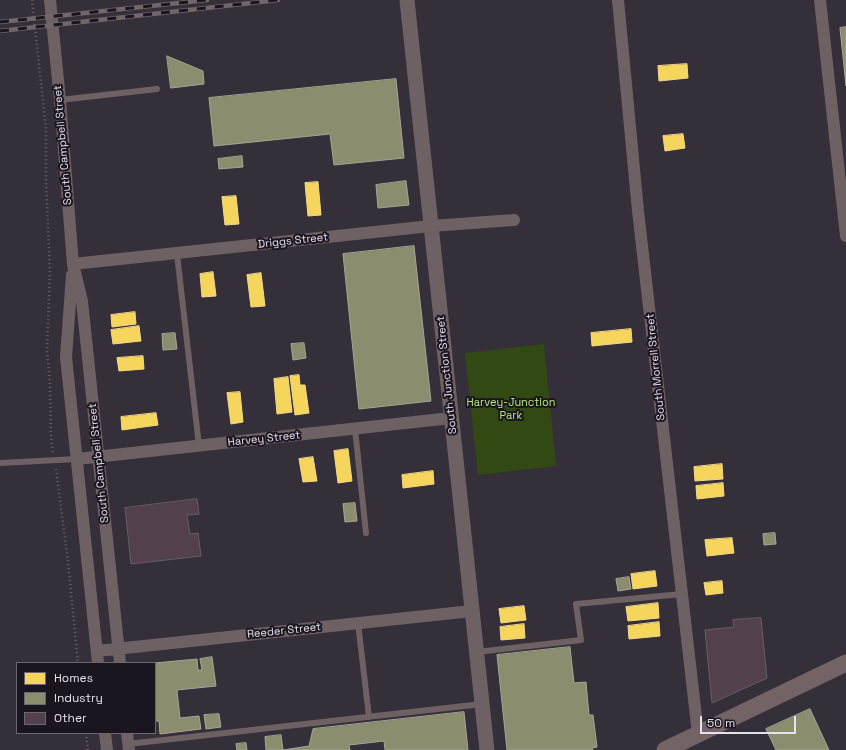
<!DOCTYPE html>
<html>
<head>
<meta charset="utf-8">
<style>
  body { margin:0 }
  #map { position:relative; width:846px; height:750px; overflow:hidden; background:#352f3a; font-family:"Space Grotesk",sans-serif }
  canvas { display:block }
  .legend { position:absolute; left:16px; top:662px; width:140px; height:72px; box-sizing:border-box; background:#1a151f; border:1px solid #6c6672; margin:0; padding:5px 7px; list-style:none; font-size:12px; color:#e7e0ee }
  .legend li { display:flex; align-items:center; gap:8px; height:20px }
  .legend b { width:20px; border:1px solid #6c6672 }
  .scale { position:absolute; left:700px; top:716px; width:96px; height:18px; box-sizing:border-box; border:2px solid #e7e0ee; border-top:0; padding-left:5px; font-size:12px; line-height:14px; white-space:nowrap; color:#e7e0ee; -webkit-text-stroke:3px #1a151f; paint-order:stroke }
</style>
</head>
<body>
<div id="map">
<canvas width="846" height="750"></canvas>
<ul class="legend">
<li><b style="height:11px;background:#f6d55c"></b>Homes</li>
<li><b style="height:11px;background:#8c8c6e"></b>Industry</li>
<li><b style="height:11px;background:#52404c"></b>Other</li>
</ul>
<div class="scale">50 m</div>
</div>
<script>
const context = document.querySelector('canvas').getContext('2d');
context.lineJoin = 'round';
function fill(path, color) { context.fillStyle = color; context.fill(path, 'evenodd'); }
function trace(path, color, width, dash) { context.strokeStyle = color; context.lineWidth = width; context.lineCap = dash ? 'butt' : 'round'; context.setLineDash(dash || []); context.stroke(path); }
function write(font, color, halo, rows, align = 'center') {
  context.font = font + ' "Space Grotesk",sans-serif'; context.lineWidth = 4; context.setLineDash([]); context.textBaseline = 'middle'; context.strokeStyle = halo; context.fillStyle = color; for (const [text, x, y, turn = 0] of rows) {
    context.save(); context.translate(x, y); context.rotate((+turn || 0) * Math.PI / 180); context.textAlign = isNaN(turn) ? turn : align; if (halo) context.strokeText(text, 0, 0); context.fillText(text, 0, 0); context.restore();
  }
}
const green = new Path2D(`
  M544 344 556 466 478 475 465 353Z`);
const homes = new Path2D(`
  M687 64 688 78 659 81 658 66Z
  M683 134 685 148 665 151 663 136Z
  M318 182 321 215 308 216 305 183Z
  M236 196 239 224 225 225 222 197Z
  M213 272 216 296 202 297 200 274Z
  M261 273 265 306 251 307 247 275Z
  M135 312 136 324 112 327 111 315Z
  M139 326 141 341 113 344 111 330Z
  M631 329 632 342 592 346 591 333Z
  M143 356 144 369 119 371 117 358Z
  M299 375 300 385H305L309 413 295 415 290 376Z
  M288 377 292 412 277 414 274 379Z
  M240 392 243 422 231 424 227 393Z
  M156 413 158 425 122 430 121 417Z
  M348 449 352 481 338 483 334 451Z
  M313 457 317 481 303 482 299 459Z
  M722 464 723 479 695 481 694 467Z
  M433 471 434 484 403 488 402 475Z
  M723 483 724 496 697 499 696 486Z
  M732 538 734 553 707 556 705 540Z
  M655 571 657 586 633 589 631 574Z
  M722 581 723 593 706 595 704 583Z
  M658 603 659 618 628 621 626 607Z
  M524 606 526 620 501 623 499 609Z
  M659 622 660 636 629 639 628 626Z
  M524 624 525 638 501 640 500 627Z`);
const industry = new Path2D(`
  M846 27V86L840 28Z
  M167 56 203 71 204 84 171 88Z
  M396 79 404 158 334 165 330 134 214 146 209 98Z
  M242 156 243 167 219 169 218 159Z
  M406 181 409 205 378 208 376 185Z
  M414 246 431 401 359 409 343 254Z
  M175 333 177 349 163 350 162 334Z
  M304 343 306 358 293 360 291 344Z
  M355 503 357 521 345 522 343 504Z
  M775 533 776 544 764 545 763 534Z
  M629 577 631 589 618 591 616 579Z
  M570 647 574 683 586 682 589 715H593L597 747 592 748 593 750H507L497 655Z
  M212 657 216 686 177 690 180 718 199 716 201 729 160 734 159 721H155V663L197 659 198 670H202L200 659Z
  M810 709 829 750H776L766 729Z
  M464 712 468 750H385L384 741 349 745 350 750H283L309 746 313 729Z
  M219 714 221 727 206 729 204 715Z
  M281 735 283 750H266L265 737Z
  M246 743 247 750H237L236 744Z`);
const building = new Path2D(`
  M197 499 199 514 187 515 190 534 198 533 201 556 131 564 125 508Z
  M761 618 767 678 712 703 705 630 734 627 733 620Z`);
const path = new Path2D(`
  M32 0 46 129V181L50 271 47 351 50 384 51 437 53 452
  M56 469 68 561 78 663
  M86 733 88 750`);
const service = new Path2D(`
  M60 100 157 89
  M177 254 199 446
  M355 429 366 533
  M0 463 77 459
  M358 623 369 717
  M477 652 581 640 576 604 682 594
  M128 744 482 704`);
const minor = new Path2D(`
  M50 0 60 100 73 264 82 301 120 663
  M618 0 638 211 698 734
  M820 0 846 236
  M73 264 431 226 514 220
  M72 275 66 357 98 663
  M77 459 451 418
  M97 651 472 611
  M105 733 107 750
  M127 733 129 750`);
const tertiary = new Path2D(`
  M407 0 487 750`);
const secondary = new Path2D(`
  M665 750 846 663`);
const rail = new Path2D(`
  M0 22 207 0
  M0 31 278 0`);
const streetNames = [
  ["South Campbell Street",63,145,-95],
  ["Driggs Street",293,241,-6],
  ["South Morrell Street",656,367,-96],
  ["South Junction Street",447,375,-96],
  ["Harvey Street",264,439,-6],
  ["South Campbell Street",99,463,-96],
  ["Reeder Street",284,631,-6]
];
const parkNames = [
  ["Harvey-Junction",511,403],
  ["Park",511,416]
];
fill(green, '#324913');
fill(homes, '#f6d55c');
trace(homes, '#f2d888', 1);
fill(industry, '#8c8c6e');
trace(industry, '#a7a594', 1);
fill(building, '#52404c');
trace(building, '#675e65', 1);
trace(path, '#6c6266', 2.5, [1, 3]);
trace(service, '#6d6163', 6);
trace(minor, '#6d6163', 12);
trace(tertiary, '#6d6163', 15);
trace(secondary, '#736365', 17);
trace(rail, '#71676b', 4.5);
trace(rail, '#1a151f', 3, [9]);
write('11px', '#e7e0ee', '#1a151f', streetNames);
write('11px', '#b4e97c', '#1a151f', parkNames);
</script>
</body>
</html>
